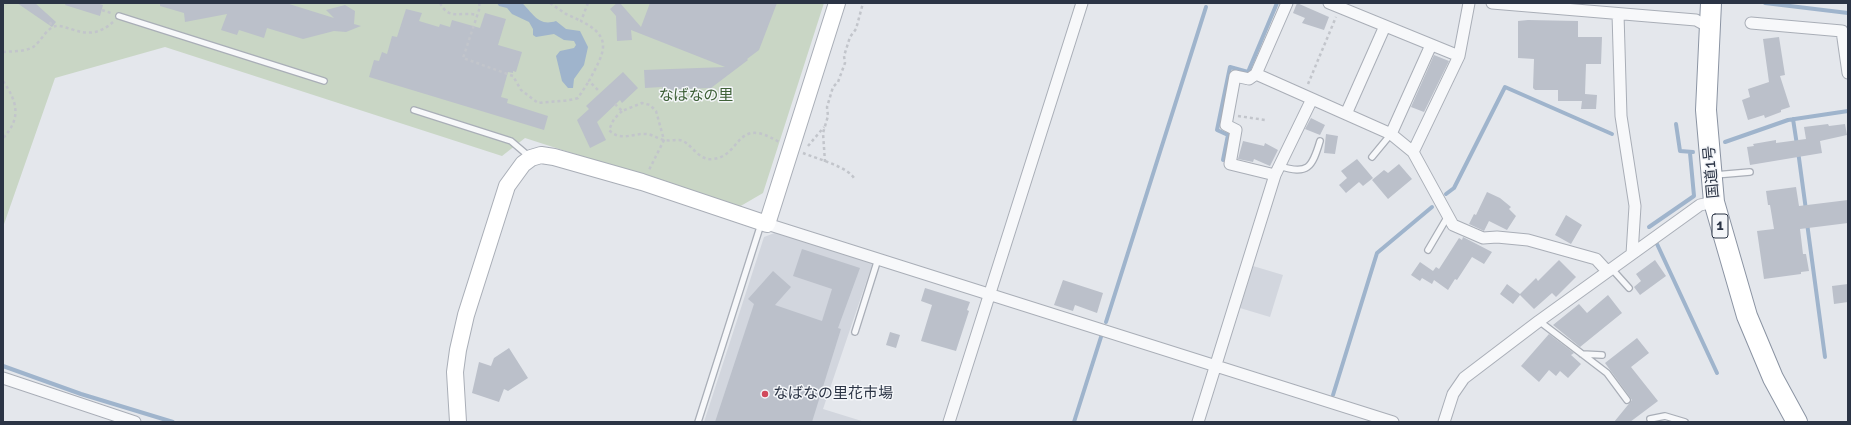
<!DOCTYPE html>
<html>
<head>
<meta charset="utf-8">
<style>
  body { margin:0 }
  #map { position:relative; width:1851px; height:425px; overflow:hidden; background:#e4e7ec; font-family:Signika,sans-serif }
  canvas { display:block }
  .frame { position:absolute; inset:0; border:4px solid #2b3445; pointer-events:none }
</style>
</head>
<body>
<div id="map">
<canvas width="1851" height="425"></canvas>
<div class="frame"></div>
</div>
<script>
const context = document.querySelector('canvas').getContext('2d');
context.lineJoin = 'round';
function fill(path, color) { context.fillStyle = color; context.fill(path, 'evenodd'); }
function trace(path, color, width, dash) { context.strokeStyle = color; context.lineWidth = width; context.lineCap = dash ? 'butt' : 'round'; context.setLineDash(dash || []); context.stroke(path); }
function write(font, color, halo, rows, align = 'center') {
  context.font = font + ' Signika,"Noto Sans JP",sans-serif'; context.lineWidth = 3; context.setLineDash([]); context.textBaseline = 'middle'; context.strokeStyle = halo; context.fillStyle = color; for (const [text, x, y, turn = 0] of rows) {
    context.save(); context.translate(x, y); context.rotate((+turn || 0) * Math.PI / 180); context.textAlign = isNaN(turn) ? turn : align; if (halo) context.strokeText(text, 0, 0); context.fillText(text, 0, 0); context.restore();
  }
}
const built = new Path2D(`
  M777 232 873 262 823 409 865 422H704L764 237Z
  M1253 266 1283 275 1270 317 1240 308Z`);
const green = new Path2D(`
  M3 3H824L763 193 739 207 525 138 502 156 165 47 55 78 3 227Z`);
const water = new Path2D(`
  M497 3H522C533 13 538 27 556 21L566 29 580 31 588 47 584 65 574 79 573 88H568L562 81 556 56 560 51 574 48 576 45 574 41 564 40 554 34 536 37 533 35V29L529 22 512 14 507 8 499 6Z`);
const stream = new Path2D(`
  M1765 3 1848 13
  M1793 119 1797 145
  M1676 124 1680 151 1693 152
  M1725 142 1788 120 1848 111
  M1798 151 1806 210
  M1223 160 1228 135 1217 130 1230 67 1248 72 1277 3
  M1446 194 1454 188 1505 87 1612 134
  M1807 223 1825 357
  M1649 227 1694 196 1690 153
  M1657 244 1717 373
  M1106 322 1206 7
  M3 366 81 394 173 422
  M1333 395 1377 253 1432 207
  M1074 422 1101 337`);
const building = new Path2D(`
  M17 3H35L56 22 52 27Z
  M66 3H96L103 5 100 16 65 5Z
  M160 3H286L334 18 326 10 345 5 355 11 354 24 361 26 346 32 334 31 303 39 267 28 264 38 239 30 237 35 221 30 227 14 185 22 184 13 160 6Z
  M617 3H620L641 27 650 3H777L759 50 747 59 748 60 711 88 678 89V92H662V87L645 88 644 70 725 67 631 30 632 40 617 41 616 16 610 9Z
  M1297 3 1329 17 1324 30 1302 23 1305 18 1293 13Z
  M406 9 422 13 419 21 439 27 440 24 450 27 452 20 480 28 485 13 506 19 498 45 522 52 516 72 513 71V73L508 72 501 97 508 99 507 103 548 116 544 130 369 77 374 60 379 61 382 52 387 54 392 36 397 37Z
  M1528 20 1578 21V37H1602L1601 64H1586L1585 94 1597 95 1596 109H1581L1582 101H1558V90H1535L1533 88 1534 59 1518 58V21Z
  M1779 37 1785 75 1780 76 1790 107 1781 110V112L1765 118 1764 115 1748 120 1742 100 1750 97 1748 89 1769 82 1763 39Z
  M1434 55 1449 61 1424 112 1411 107Z
  M623 72 638 88 622 103 620 100 597 122 606 140 590 148 577 120 589 109 586 106Z
  M1311 118 1325 125 1320 135 1305 129Z
  M1828 124 1829 126 1845 124 1847 135 1820 141 1822 153 1750 165 1747 147 1754 146 1753 144 1776 140V143L1806 139 1804 127Z
  M1326 134 1338 136 1335 154 1324 153Z
  M1243 141 1264 146 1265 143 1278 150 1270 166 1254 159 1253 162 1238 159Z
  M1357 159 1373 178 1363 186 1359 182 1346 193 1339 185 1347 178 1341 171Z
  M1399 164 1412 179 1388 199 1372 180 1384 170 1388 173Z
  M1796 187 1799 206 1848 200V223L1800 229 1803 254H1806L1809 271 1801 272V274L1764 279 1757 231 1774 229 1770 205H1768L1766 191Z
  M1487 192 1500 198 1511 207 1509 209 1516 216 1507 230 1489 221 1484 231 1469 224 1474 214 1476 215Z
  M1566 215 1582 225 1571 244 1555 235Z
  M1463 237 1492 252 1484 264 1472 257 1457 280 1455 279 1448 290 1434 280 1432 284 1422 278 1420 281 1411 275 1420 262 1433 271 1436 267 1439 269 1459 238 1462 240Z
  M802 249 860 268 838 328 841 329 812 422H715L754 304 748 299 773 271 791 287 775 305 822 321 832 289 793 276Z
  M1559 260 1576 277 1556 297 1552 293 1534 309 1520 295 1513 304 1500 294 1507 284 1520 294 1536 278 1538 281Z
  M1655 260 1666 276 1640 295 1634 287 1641 281 1636 274Z
  M1063 280 1103 293 1097 313 1075 305 1073 311 1054 305Z
  M1848 284V302L1834 304 1832 286Z
  M925 288 970 302 967 310 969 311 956 351 921 341 932 305 921 301Z
  M1608 295 1622 313 1580 347 1553 325 1579 304 1587 313Z
  M890 332 900 335 896 348 886 345Z
  M1549 334 1574 353 1571 355 1581 364 1568 378 1560 371 1556 376 1549 370 1539 382 1521 366Z
  M1637 338 1649 353 1631 367 1658 401 1630 422H1614L1632 400 1605 363Z
  M509 348 528 378 508 391 504 389 499 402 472 393 479 362 491 366 494 358Z`);
const path = new Path2D(`
  M440 3C449 21 461 11 477 15
  M479 3 480 7 463 58 513 76 521 90 538 103C552 101 565 102 578 98L589 81
  M550 3 566 14 581 21
  M588 3 581 21C615 38 603 54 589 81L600 92
  M102 10 111 13
  M50 22 52 27
  M3 52C13 51 24 52 33 47 41 42 46 28 56 26 60 25 66 28 71 29 87 35 100 34 113 22
  M3 81C17 101 22 118 3 138
  M1308 84 1336 17
  M615 104 622 111 642 103 650 105 656 111 664 140 649 170
  M622 111 614 119 609 130C620 142 633 133 646 134 652 134 658 139 664 140 669 141 674 140 679 140 691 141 697 161 713 159 742 156 735 115 779 142
  M1238 116 1265 120
  M808 146 824 127
  M803 153C817 159 850 167 855 180
  M825 162 823 133 828 116 827 107 833 87 838 82 845 63 844 56 850 37 856 29 863 3`);
const lane = new Path2D(`
  M119 16 324 81
  M414 110 511 141 531 158
  M1372 157 1391 134
  M1279 166C1308 175 1312 168 1320 141
  M1715 175 1750 172
  M1428 250 1448 216
  M1611 268 1629 288
  M1539 321 1607 373 1627 400
  M855 332 878 259
  M1582 354 1602 355
  M1650 419 1665 416 1685 422
  M698 422 761 224`);
const street = new Path2D(`
  M1287 3 1256 74 1391 134 1413 152
  M1329 3 1459 56 1413 152 1453 225 1483 238 1497 237 1528 240 1596 259 1607 271
  M1492 3 1696 20 1709 27
  M1618 14 1621 116 1635 206 1632 254
  M1751 23 1842 31 1848 73
  M1459 56 1469 3
  M1256 74 1249 79 1235 76 1226 125 1236 130 1230 164 1275 175
  M1346 114 1385 26
  M1391 134 1431 45
  M767 224 1393 422
  M3 378 135 422
  M949 422 1082 3
  M1198 422 1275 175 1312 99
  M1444 422 1453 394 1464 378 1539 321 1700 205 1714 202`);
const secondary = new Path2D(`
  M458 422 455 372 458 350 466 315 507 186 523 164 531 158 541 155 554 157 642 182 767 224 837 3`);
const highway = new Path2D(`
  M1711 3 1706 110 1714 202 1747 316 1773 378 1797 422`);
const markers = [
  [765,394,4,"#d1495b"]
];
const shields = [
  [1720,226,16]
];
const shieldNames = [
  ["1",1720,226]
];
const parkNames = [
  ["なばなの里",696,96]
];
const streetNames = [
  ["国道1号",1712,172,-95]
];
const poiNames = [
  ["なばなの里花市場",773,394]
];
fill(built, '#d2d6de');
fill(green, '#c9d6c5');
fill(water, '#9fb4cc');
trace(stream, '#9fb4cc', 4);
fill(building, '#bbc0ca');
trace(lane, '#a9aeb7', 8);
trace(street, '#a9aeb7', 13);
trace(secondary, '#a9aeb7', 18);
trace(highway, '#8b94a3', 22);
trace(path, '#c2c5cb', 2.5, [3, 3]);
trace(lane, '#f7f8fa', 5.5);
trace(street, '#f7f8fa', 11);
trace(secondary, '#fff', 16);
trace(highway, '#fff', 20);
for (const [x, y, r, color] of markers) { const dot = new Path2D(); dot.arc(x, y, r, 0, 2 * Math.PI); context.fillStyle = color; context.fill(dot); trace(dot, '#f4f6f9', 1.5); }
for (const [x, y, w] of shields) { const box = new Path2D(); box.roundRect(x - w / 2, y - 12, w, 24, 3); context.fillStyle = '#f4f6f9'; context.fill(box); trace(box, '#2b3445', 1); }
write('bold 14px', '#2b3445', null, shieldNames);
write('15px', '#3f6138', '#f4f6f9', parkNames);
write('15px', '#2b3445', '#f4f6f9', streetNames);
write('15px', '#2b3445', '#f4f6f9', poiNames, 'left');
</script>
</body>
</html>
